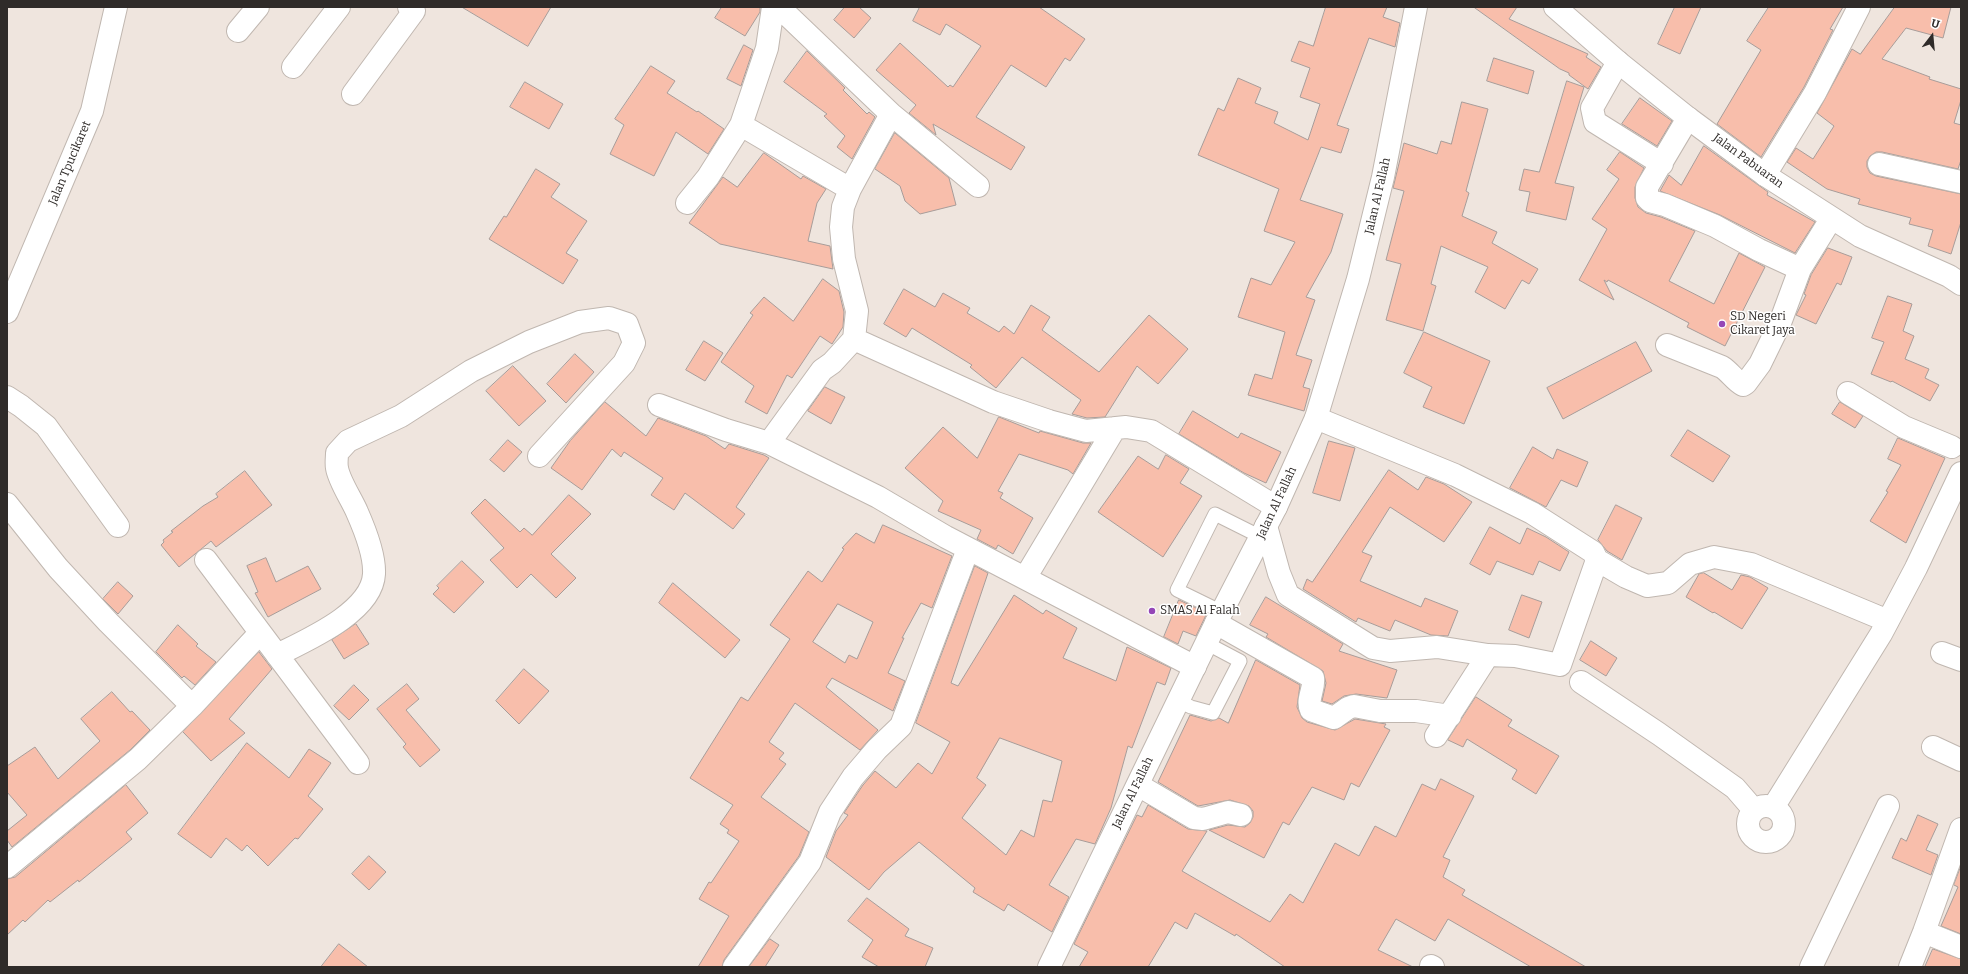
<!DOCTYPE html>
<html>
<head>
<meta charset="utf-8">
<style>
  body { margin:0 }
  #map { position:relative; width:1968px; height:974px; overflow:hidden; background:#efe5de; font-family:Bitter,serif }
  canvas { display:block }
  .frame { position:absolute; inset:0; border:8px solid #2f2b29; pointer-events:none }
  .north { position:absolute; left:1912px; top:16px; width:40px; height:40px; -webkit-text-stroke:3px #fff; paint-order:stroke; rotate:16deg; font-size:11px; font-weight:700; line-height:16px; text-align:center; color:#2f2b29 }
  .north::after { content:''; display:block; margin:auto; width:14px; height:18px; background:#2f2b29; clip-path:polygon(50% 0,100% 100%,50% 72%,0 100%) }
</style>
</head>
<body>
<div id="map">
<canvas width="1968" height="974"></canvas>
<div class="frame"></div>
<div class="north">U</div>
</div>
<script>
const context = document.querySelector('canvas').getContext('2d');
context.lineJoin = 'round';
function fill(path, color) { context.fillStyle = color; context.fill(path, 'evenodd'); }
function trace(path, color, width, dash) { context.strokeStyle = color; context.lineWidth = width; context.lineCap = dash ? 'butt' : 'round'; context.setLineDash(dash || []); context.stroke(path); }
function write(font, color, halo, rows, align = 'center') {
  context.font = font + ' Bitter,serif'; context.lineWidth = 3; context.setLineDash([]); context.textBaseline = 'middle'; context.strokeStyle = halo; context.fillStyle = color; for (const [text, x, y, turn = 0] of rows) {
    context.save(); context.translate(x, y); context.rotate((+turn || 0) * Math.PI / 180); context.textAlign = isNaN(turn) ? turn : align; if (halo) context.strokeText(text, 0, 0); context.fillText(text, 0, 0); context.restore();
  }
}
const building = new Path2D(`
  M462 7H551L528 46Z
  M722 7H760V12L745 36 715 18Z
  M845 7H859L871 18 854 38 834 20Z
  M920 7H1039L1085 39 1070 61 1065 58 1046 87 1011 65 976 117 1025 147 1011 170 933 124 936 135 909 113 916 105 876 70 900 43 948 87 950 85 953 87 981 46 946 24 940 35 913 21Z
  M1326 7H1387L1383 17 1400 23 1395 47 1369 38 1337 125 1349 129 1341 153 1321 147 1300 200 1343 214 1331 252 1306 297 1315 300 1296 355 1312 360 1303 387 1310 389 1304 411 1248 395 1255 374 1272 379 1285 332 1238 317 1251 278 1271 285 1295 242 1264 231 1279 189 1198 155 1218 108 1224 111 1238 78 1261 88 1255 103 1278 112 1274 123 1308 140 1320 104 1300 97 1310 68 1291 61 1299 41 1313 46Z
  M1474 7H1517L1509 19 1588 54 1586 57 1601 67 1588 89 1569 75V73L1560 69Z
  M1675 7H1701L1680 54 1658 44Z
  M1769 7H1843L1830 29 1833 30 1804 87 1761 157 1717 124 1761 50 1747 41Z
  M1895 7H1951L1943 38 1906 28 1882 59 1930 77 1929 79 1961 89V100L1954 123 1961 125V160L1958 169 1882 152H1876L1870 156 1867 161V167L1870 173 1876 176 1961 194V222L1951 254 1928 246 1933 230 1909 224 1911 218 1858 204 1860 199 1827 189 1787 162 1796 148 1813 159 1834 126 1817 113 1852 49 1860 54Z
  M744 45 753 50 741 86 727 79Z
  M807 51 845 88 843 90 867 114 869 112 875 117 852 159 837 147 845 136 824 116 827 114 784 82Z
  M1494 58 1534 71 1528 94 1487 81Z
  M651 66 675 81 667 93 697 112 698 111 724 129 708 154 676 132 654 176 610 154 624 125 615 119Z
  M1567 81 1584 87 1555 183 1574 187 1566 220 1526 211 1530 192 1519 190 1524 169 1539 172Z
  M525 82 563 104 549 129 510 107Z
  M1640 98 1672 121 1657 146 1622 124Z
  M1462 102 1488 109 1466 191 1469 193 1462 216 1497 232 1492 243 1538 269 1529 284 1522 280 1505 309 1475 292 1488 267 1441 246 1431 284 1436 286 1423 331 1386 320 1401 264 1386 260 1404 191 1393 188 1404 143 1437 154 1441 141 1451 144Z
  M895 133 949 178 956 205 920 214 905 201 900 186 875 169Z
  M1704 146 1768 192 1767 195 1815 222 1795 253 1720 215 1660 191 1669 175 1681 185Z
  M1620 152 1644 168 1635 187V198L1638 207 1646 213 1661 217 1695 231 1669 281 1714 304 1739 253 1765 267 1725 346 1687 327 1689 323 1608 280 1607 282 1604 280 1614 300 1579 280 1607 229 1592 219 1619 179 1607 170Z
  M764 153 801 179 803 176 826 189 817 203 808 241 830 246 833 269 720 244 689 223 723 177 737 187Z
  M536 169 560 184 551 197 587 221 566 253 578 260 563 284 489 239 504 216 506 217Z
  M1828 248 1852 257 1841 285 1837 283 1816 324 1796 315 1806 295 1804 294 1811 275Z
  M823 279 839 291 844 312 843 327 832 344 820 336 792 378 787 375 767 414 745 402 754 386 721 362 753 315 750 313 764 297 793 321Z
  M904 289 935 307 943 293 970 308 967 313 999 332 1004 326 1014 334 1031 305 1050 317 1042 330 1099 372 1149 315 1188 349 1158 384 1137 366 1105 417 1087 418 1072 414 1081 400 1022 357 996 388 970 367 972 365 912 328 906 337 884 324Z
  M1888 296 1912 304 1903 331 1914 336 1905 359 1929 369 1925 378 1939 385 1930 401 1892 381 1891 382 1871 374 1884 342 1872 338Z
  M1424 332 1490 361 1464 424 1423 407 1432 387 1404 373Z
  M704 341 723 353 705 381 686 370Z
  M1636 342 1652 371 1563 419 1547 388Z
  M575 354 594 372 566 403 547 384Z
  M513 366 546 401 519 426 486 391Z
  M825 387 845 397 831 424 808 411Z
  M605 402 646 436 658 418 706 436 725 449 729 444 764 455 769 458 736 507 745 514 733 529 685 493 674 510 651 495 663 478 624 452 621 457 612 449 582 490 551 468 570 441Z
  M1840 402 1863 416 1855 428 1832 414Z
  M1193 411 1238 438 1241 433 1281 452 1266 483 1244 473 1179 434Z
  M999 417 1039 433 1040 431 1083 443H1091L1073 474 1068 470 1019 454 998 491 1003 493 1000 498 1033 518 1013 554 998 545 996 549 977 539 981 530 938 511 943 501 905 468 943 427 977 458Z
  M1688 430 1730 456 1713 482 1671 456Z
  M1898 438 1945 458 1906 543 1870 521 1888 492 1886 491 1901 465 1888 459Z
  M508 440 522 452 504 472 490 460Z
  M1329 441 1355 448 1340 501 1313 493Z
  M1533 447 1553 459 1557 449 1588 462 1577 487 1561 480 1546 507 1510 488Z
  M1166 455 1189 469 1180 483 1202 496 1163 557 1098 512 1138 456 1158 469Z
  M1389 470 1418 490 1426 477 1444 484 1472 502 1444 542 1390 507 1362 552 1372 556 1360 581 1421 607 1425 598 1458 611 1448 636 1431 635 1395 620 1390 631 1358 618 1356 622 1303 589 1307 579 1312 582Z
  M245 471 272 505 216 547 211 541 179 567 161 545 164 542 163 540 173 532 171 531 203 506 218 497 216 494Z
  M569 495 591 514 551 554 576 578 556 598 531 574 517 588 490 560 504 548 471 513 485 499 520 532 524 528 532 535Z
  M1616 505 1642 518 1622 560 1607 551 1598 540Z
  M883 525 952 556 932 608 921 603 902 638H904L888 673 905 681 893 711 832 678 826 687 878 730 860 750 795 703 769 742 784 753 779 759 786 764 761 797 809 832 799 856 724 960 722 967H698L729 916 699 899 709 882 711 883 739 841 727 833 729 830 720 824 733 805 690 778 741 697 748 701 790 639 770 625 808 571 822 582 844 549 842 548 856 533 874 543ZM838 604 873 622 857 659 849 655 845 663 813 642Z
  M1490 527 1520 544 1527 528 1546 537 1569 552 1560 571 1539 561 1533 575 1497 561 1490 575 1470 564Z
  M266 558 276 582 308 566 321 589 268 617 255 593 258 592 247 566Z
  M462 561 484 582 454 613 433 594 439 588 437 586Z
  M975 566 988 573 951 683 958 686 1014 595 1043 614 1046 610 1077 628 1063 658 1116 681 1127 647 1171 668 1165 685 1157 682 1132 748 1128 746 1111 808 1095 844 1076 839 1049 885 1069 897 1052 932 1008 904 1004 911 973 892 975 888 919 842 884 872 869 890 826 857 836 831 848 815 844 813 863 785 875 771 896 788 918 763 932 774 950 742 916 723ZM1000 738 1062 761 1052 802 1043 800 1034 837 1021 830 1006 855 962 818 986 785 977 778Z
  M1704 573 1732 590 1741 575 1750 577 1768 588 1742 629 1714 612 1713 613 1686 597 1699 574Z
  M118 582 133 596 118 614 103 599Z
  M673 583 740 640 725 658 659 603Z
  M1522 595 1542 602 1529 638 1509 630Z
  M1266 597 1343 644 1339 651 1397 670 1387 698 1356 694 1344 696 1332 704 1322 701 1326 683 1323 671 1266 637 1268 634 1250 625Z
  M1179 600 1207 613 1196 636 1183 631 1178 644 1164 637Z
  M356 624 369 644 344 659 332 640Z
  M178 625 198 644 196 646 216 662 195 685 184 676 182 678 156 652Z
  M1591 641 1617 658 1606 676 1580 660Z
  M259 652 272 669 229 719 245 733 211 761 183 732Z
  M1256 660 1300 685 1297 707 1302 718 1307 722 1335 730 1355 719 1386 724 1384 727 1390 730 1359 787 1351 783 1344 800 1312 787 1289 825 1283 822 1264 858 1209 830 1228 825 1245 827 1250 823 1253 817V811L1249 806 1230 800 1198 806 1158 782 1190 715 1211 721 1219 718 1228 723Z
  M524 669 549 691 519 724 496 701Z
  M407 684 419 699 406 710 440 750 420 767 403 747 406 744 377 709Z
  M354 685 369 700 349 720 334 706Z
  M112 692 130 712 132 711 150 730 130 750 12 847 7 840V831L27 815 7 792V766L35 747 58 779 100 741 81 719Z
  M1476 697 1512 720 1508 726 1559 756 1536 794 1512 779 1517 770 1467 739 1463 747 1448 740Z
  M247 743 289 778 309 749 331 763 308 796 323 809 298 839 295 838 268 866 247 845 242 851 226 838 211 858 178 834Z
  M1441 779 1474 796 1443 857 1450 860 1443 877 1465 890 1462 895 1586 967H1531L1448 919 1435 941 1396 919 1378 950 1413 967H1285L1236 934 1235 936 1195 913 1187 929 1175 922 1148 967H1079L1088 952 1074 944 1137 815 1142 817 1148 805 1188 829 1207 831 1182 871 1270 922 1290 894 1303 903 1335 843 1359 856 1375 826 1396 837 1422 784 1435 790Z
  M126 785 148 813 126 832 132 839 79 882 78 880 50 902 48 900 25 922 23 920 7 935V879L15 877Z
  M1918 815 1938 824 1926 850 1938 855 1931 875 1892 858 1901 838 1906 841Z
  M369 856 386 872 369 890 352 874Z
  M1961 866V934L1941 926 1958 887 1954 885Z
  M867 898 909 929 905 936 933 948 925 967H879L862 957 873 940 848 921Z
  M770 939 779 945 765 967H749Z
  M339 944 368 967H321Z
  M1933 949 1961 959V967H1925Z`);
const lane = new Path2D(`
  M1222 612 1177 590 1215 514 1261 537
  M1178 701 1191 707 1213 713 1240 661 1206 643`);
const street = new Path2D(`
  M779 7 891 114 978 186
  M238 31 258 7
  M1618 62 1592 108 1595 122 1662 164
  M293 67 339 7
  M353 94 414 11 409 7
  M1688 118 1647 187V198L1650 201 1665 205 1715 226 1759 250 1800 269
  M741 125 850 189
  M1879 164 1961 182
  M1765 175 1815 93 1859 7
  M687 203 708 177 741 125 767 48 773 7
  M7 312 92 111 116 7
  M854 339 857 311 844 259 841 227 843 207 850 189 891 114
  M1667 345 1722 367C1730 372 1735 381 1743 385L1746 383 1760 364 1780 323 1800 269 1831 219
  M1848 393 1904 427 1952 447
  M7 397 21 406 46 426 118 526
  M659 405 726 430 769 443 878 497 946 537 1195 667
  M769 443 822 370 832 363 854 339 993 402 1049 421 1086 431 1126 427 1151 431 1276 507
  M7 504 58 568 108 622 192 706
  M1266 526 1279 573 1288 595 1373 648 1390 651 1437 647 1488 655 1515 656 1560 665 1597 560 1593 552 1532 513 1455 475 1316 418
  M206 560 358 763
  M1597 560 1626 577 1647 586 1668 583 1690 564 1714 557 1751 564 1888 621
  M1025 578 1115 428
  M1216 623 1313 678C1315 688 1306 700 1311 710L1334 718 1348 708 1354 706 1380 711H1416L1450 716
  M1942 653 1961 660
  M277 655C307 640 372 612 374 574 375 555 365 530 357 512 352 500 339 481 337 468 336 463 337 458 337 453L348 441 401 416 471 371 529 342 580 322 609 318 627 324 634 343 624 363 539 456
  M1581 682 1659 734 1735 788 1754 810
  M1436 736 1488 655
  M1933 747 1961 760
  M1138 785 1194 818 1203 819 1228 812 1241 815
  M1748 824a18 18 0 1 1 36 0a18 18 0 1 1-36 0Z
  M1774 806 1881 634 1916 568 1961 473
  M7 867 138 759 192 706 260 633
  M1924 932 1961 947
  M1431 966 1433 967
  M734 967 810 862 830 812 853 777 877 749 901 726 968 549
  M1811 967 1888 806
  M1910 967 1924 932 1961 829`);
const secondary = new Path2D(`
  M1555 7 1618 62 1688 118 1765 175 1860 236 1949 276 1961 284
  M1049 967 1216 623 1276 507 1316 418 1358 279 1383 177 1416 7`);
const markers = [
  [1722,324,4,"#9446b7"],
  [1152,611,4,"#9446b7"]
];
const streetNames = [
  ["Jalan Pabuaran",1748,161,36],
  ["Jalan Tpucikaret",70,163,-67],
  ["Jalan Al Fallah",1378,196,-77],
  ["Jalan Al Fallah",1277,503,-65],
  ["Jalan Al Fallah",1133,793,-64]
];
const poiNames = [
  ["SD Negeri",1730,317],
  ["Cikaret Jaya",1730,331],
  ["SMAS Al Falah",1160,611]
];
fill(building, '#f8beab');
trace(building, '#a79c99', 1);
trace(lane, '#c0b7b0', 15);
trace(street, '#c0b7b0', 24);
trace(secondary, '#c0b7b0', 24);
trace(lane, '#fff', 13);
trace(street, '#fff', 22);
trace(secondary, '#fff', 22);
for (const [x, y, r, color] of markers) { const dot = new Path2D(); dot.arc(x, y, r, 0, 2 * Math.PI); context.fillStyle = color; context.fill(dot); trace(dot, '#fff', 1.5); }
write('12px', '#2f2b29', '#fff', streetNames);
write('12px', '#2f2b29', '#fff', poiNames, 'left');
</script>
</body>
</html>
